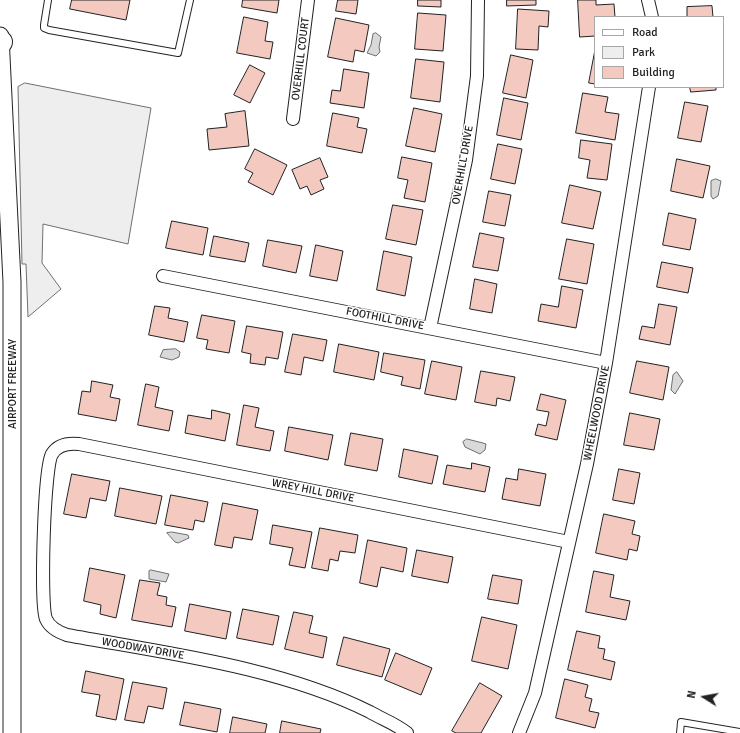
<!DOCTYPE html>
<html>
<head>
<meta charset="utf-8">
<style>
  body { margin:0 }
  #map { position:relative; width:740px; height:733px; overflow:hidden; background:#fff; font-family:Signika,sans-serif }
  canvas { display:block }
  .legend { position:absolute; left:594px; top:16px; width:130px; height:72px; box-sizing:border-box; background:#fff; border:1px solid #a7a7a7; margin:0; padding:5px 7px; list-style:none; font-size:12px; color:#222 }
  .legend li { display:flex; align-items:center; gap:8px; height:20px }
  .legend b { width:20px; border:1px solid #a7a7a7 }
  .north { position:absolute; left:684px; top:677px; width:40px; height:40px; -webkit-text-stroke:3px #fff; paint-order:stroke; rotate:281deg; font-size:11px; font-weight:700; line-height:16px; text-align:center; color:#222 }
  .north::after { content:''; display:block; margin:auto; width:14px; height:18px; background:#222; clip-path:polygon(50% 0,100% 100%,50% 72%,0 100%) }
</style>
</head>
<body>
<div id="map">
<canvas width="740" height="733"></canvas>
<ul class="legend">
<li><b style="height:5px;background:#fff"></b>Road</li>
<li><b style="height:11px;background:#eee"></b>Park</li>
<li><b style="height:11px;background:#f3c9c0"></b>Building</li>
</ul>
<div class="north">N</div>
</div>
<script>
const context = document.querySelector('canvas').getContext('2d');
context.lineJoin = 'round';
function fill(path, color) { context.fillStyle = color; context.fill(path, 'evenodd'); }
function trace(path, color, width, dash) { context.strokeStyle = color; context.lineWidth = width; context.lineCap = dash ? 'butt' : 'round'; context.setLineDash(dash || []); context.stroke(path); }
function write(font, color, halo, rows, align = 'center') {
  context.font = font + ' Signika,sans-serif'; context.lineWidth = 3; context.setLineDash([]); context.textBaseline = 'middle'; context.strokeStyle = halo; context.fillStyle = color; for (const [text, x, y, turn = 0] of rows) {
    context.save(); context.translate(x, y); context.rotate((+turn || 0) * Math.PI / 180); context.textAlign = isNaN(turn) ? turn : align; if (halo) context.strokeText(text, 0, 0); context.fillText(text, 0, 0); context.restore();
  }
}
const green = new Path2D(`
  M25 83 151 108 128 244 43 224 42 263 61 289 28 317 26 264H22L18 87Z`);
const water = new Path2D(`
  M376 33 381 37 379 47 380 52 376 56 367 53 371 45 373 34Z
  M716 179 721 181 718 196 713 199 711 196V181Z
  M176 349 180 352 179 357 172 360 160 357 163 350Z
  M677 372 683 381 675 394 671 390 673 375Z
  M467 439 483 443 486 444 485 450 480 454 465 447 463 442Z
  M172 532 188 535 189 538 178 543 175 542 167 533Z
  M151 570 169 574 166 582 149 579V571Z`);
const building = new Path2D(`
  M72 0H130L126 20 70 9Z
  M243 0H279L277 13 242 7Z
  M338 0H358L356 14 336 11Z
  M418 0H441V7L418 6Z
  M507 0H536V5L507 6Z
  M578 0H596V5L614 4 615 17H595V36L580 37Z
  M712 6 713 17H687V7Z
  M518 9 549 11 548 27 539 26 538 50 516 49Z
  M418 13 446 15 443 51 415 49Z
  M244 17 268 22 265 41 273 42 270 59 237 53Z
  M336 18 369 25 364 52 355 50 353 62 328 57Z
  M595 50V84L589 83Z
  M511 55 533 60 526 98 503 93Z
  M416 59 444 62 440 102 411 98Z
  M250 65 265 73 250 103 234 95Z
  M344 69 369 73 364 108 330 103 332 90 340 91Z
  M690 87H716V90L691 92Z
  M583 93 608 97 605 112 619 114 615 140 576 133Z
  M504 98 528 103 521 140 497 135Z
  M685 102 708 106 701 142 678 138Z
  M414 108 442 114 435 152 406 146Z
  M245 111 249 146 209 150 207 129 227 127 225 114Z
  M333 113 359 118 357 127 367 129 362 153 327 146Z
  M581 140 612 144 607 180 587 178 590 160 579 158Z
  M498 144 522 149 515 184 491 179Z
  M255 149 287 165 273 195 248 182 253 173 245 169Z
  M402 157 432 163 425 202 404 198 408 180 398 178Z
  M320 158 328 177 320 180 324 189 311 195 307 186 300 189 292 170Z
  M677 159 710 166 703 198 671 191Z
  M570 185 601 192 593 229 562 223Z
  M489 191 511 195 505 226 483 222Z
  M393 205 423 210 416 245 386 239Z
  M669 213 696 219 690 250 663 245Z
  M172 221 208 228 203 255 166 248Z
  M480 233 504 238 498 271 473 267Z
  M214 236 249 243 245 262 210 256Z
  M567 239 594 244 587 284 559 279Z
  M268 240 302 246 296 273 263 266Z
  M316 245 343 251 337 281 310 276Z
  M384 251 412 257 405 296 377 290Z
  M662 262 693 268 688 293 657 287Z
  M475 279 497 284 492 313 470 309Z
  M562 286 583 290 576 328 538 321 541 304 558 307Z
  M659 304 677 307 670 345 639 339 642 326 654 328Z
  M155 306 170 308 168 318 188 322 184 342 149 335Z
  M202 315 235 321 229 353 206 349 208 340 197 338Z
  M247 326 283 332 278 359 266 357 265 365 250 363 251 354 242 352Z
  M293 334 327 340 323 361 304 357 301 375 285 372Z
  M339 344 379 352 374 380 334 372Z
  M384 353 425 360 420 389 401 385 403 377 381 372Z
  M432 361 462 367 456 400 425 394Z
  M637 361 669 367 663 400 630 393Z
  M481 371 515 377 510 401 497 398 496 406 475 402Z
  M92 381 113 385 110 397 120 399 116 421 78 414 82 391 90 392Z
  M146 384 159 387 155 407 173 411 169 431 138 425Z
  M541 394 566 400 557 440 535 435 538 424 546 426 549 412 537 410Z
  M244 405 259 408 255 427 274 431 270 451 237 445Z
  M212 410 230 414 225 441 185 433 188 415 211 419Z
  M630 413 660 419 654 450 624 445Z
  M289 427 333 435 328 460 285 451Z
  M351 433 383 439 377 471 345 465Z
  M404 449 438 456 432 484 399 477Z
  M472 463 490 467 485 492 443 484 447 465 471 469Z
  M519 469 546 474 540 506 502 499 506 478 517 480Z
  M619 469 640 473 634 504 613 500Z
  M72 474 110 481 106 501 90 498 86 518 64 514Z
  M120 488 162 496 156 524 115 516Z
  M171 495 208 502 204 522 195 520 193 530 165 525Z
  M223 503 258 510 252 540 234 537 232 548 215 545Z
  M604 514 635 521 632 534 640 536 637 551 629 549 627 560 596 553Z
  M273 525 312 532 305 568 289 565 293 548 270 544Z
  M320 528 358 535 355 553 340 551 338 561 330 559 328 571 312 568Z
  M368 540 407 548 403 572 381 567 377 587 360 583Z
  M417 550 453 557 448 583 412 576Z
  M90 568 125 575 116 618 100 614 101 605 84 601Z
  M594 571 614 575 610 597 630 601 626 620 586 612Z
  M493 575 522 580 518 604 488 599Z
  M140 580 160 583 157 595 167 597 166 605 176 607 172 627 132 620Z
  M190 604 231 612 226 639 185 631Z
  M243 609 279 616 273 645 237 638Z
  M294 612 313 616 309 633 327 637 323 658 285 649Z
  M482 617 517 625 508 669 472 661Z
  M577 631 600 636 598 648 605 649 603 659 615 662 611 680 568 670Z
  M344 637 390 649 382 677 337 665Z
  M396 653 432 668 421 695 385 680Z
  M86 671 124 679 116 720 96 716 100 695 82 692Z
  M565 679 588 685 585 697 592 699 589 711 599 713 595 728 556 718Z
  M133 682 167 688 163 709 148 706 144 723 125 720Z
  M480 683 502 696 481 733H456L452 731Z
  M185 702 221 709 217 732 180 725Z
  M233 717 267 724 265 733H230Z
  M282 721 321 729 320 733H280Z`);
const service = new Path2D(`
  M48 0 44 25V28L49 30 178 53 190 0
  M680 733 681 722 740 732`);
const minor = new Path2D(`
  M648 0 652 17
  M293 119 308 0
  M163 276 606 363
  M430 328 466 160 477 76 478 0
  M407 733C396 724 382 719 370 712 280 667 165 653 67 635 58 632 50 628 46 619 40 603 44 467 52 454 58 444 69 443 79 444L569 542
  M519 733 535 693 587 464 606 363 649 87`);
const secondary = new Path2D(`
  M0 36 12 282V733`);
const motorway = new Path2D(`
  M0 43 1 42`);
const streetNames = [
  ["OVERHILL COURT",301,59,-83],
  ["OVERHILL DRIVE",463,165,-80],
  ["FOOTHILL DRIVE",385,319,11],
  ["AIRPORT FREEWAY",13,384,-90],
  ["WHEELWOOD DRIVE",597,413,-79],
  ["WREY HILL DRIVE",313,491,11],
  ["WOODWAY DRIVE",143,649,10]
];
fill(green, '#eee');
trace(green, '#6f6f6f', 1);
fill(water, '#d9d9d9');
trace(water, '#6f6f6f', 1);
fill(building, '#f3c9c0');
trace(building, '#222', 1);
trace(service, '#222', 8);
trace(minor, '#222', 14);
trace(secondary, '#222', 19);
trace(motorway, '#222', 24);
trace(service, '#fff', 6);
trace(minor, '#fff', 12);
trace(secondary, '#fff', 17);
trace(motorway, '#fff', 22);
write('11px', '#222', '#fff', streetNames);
</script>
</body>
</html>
